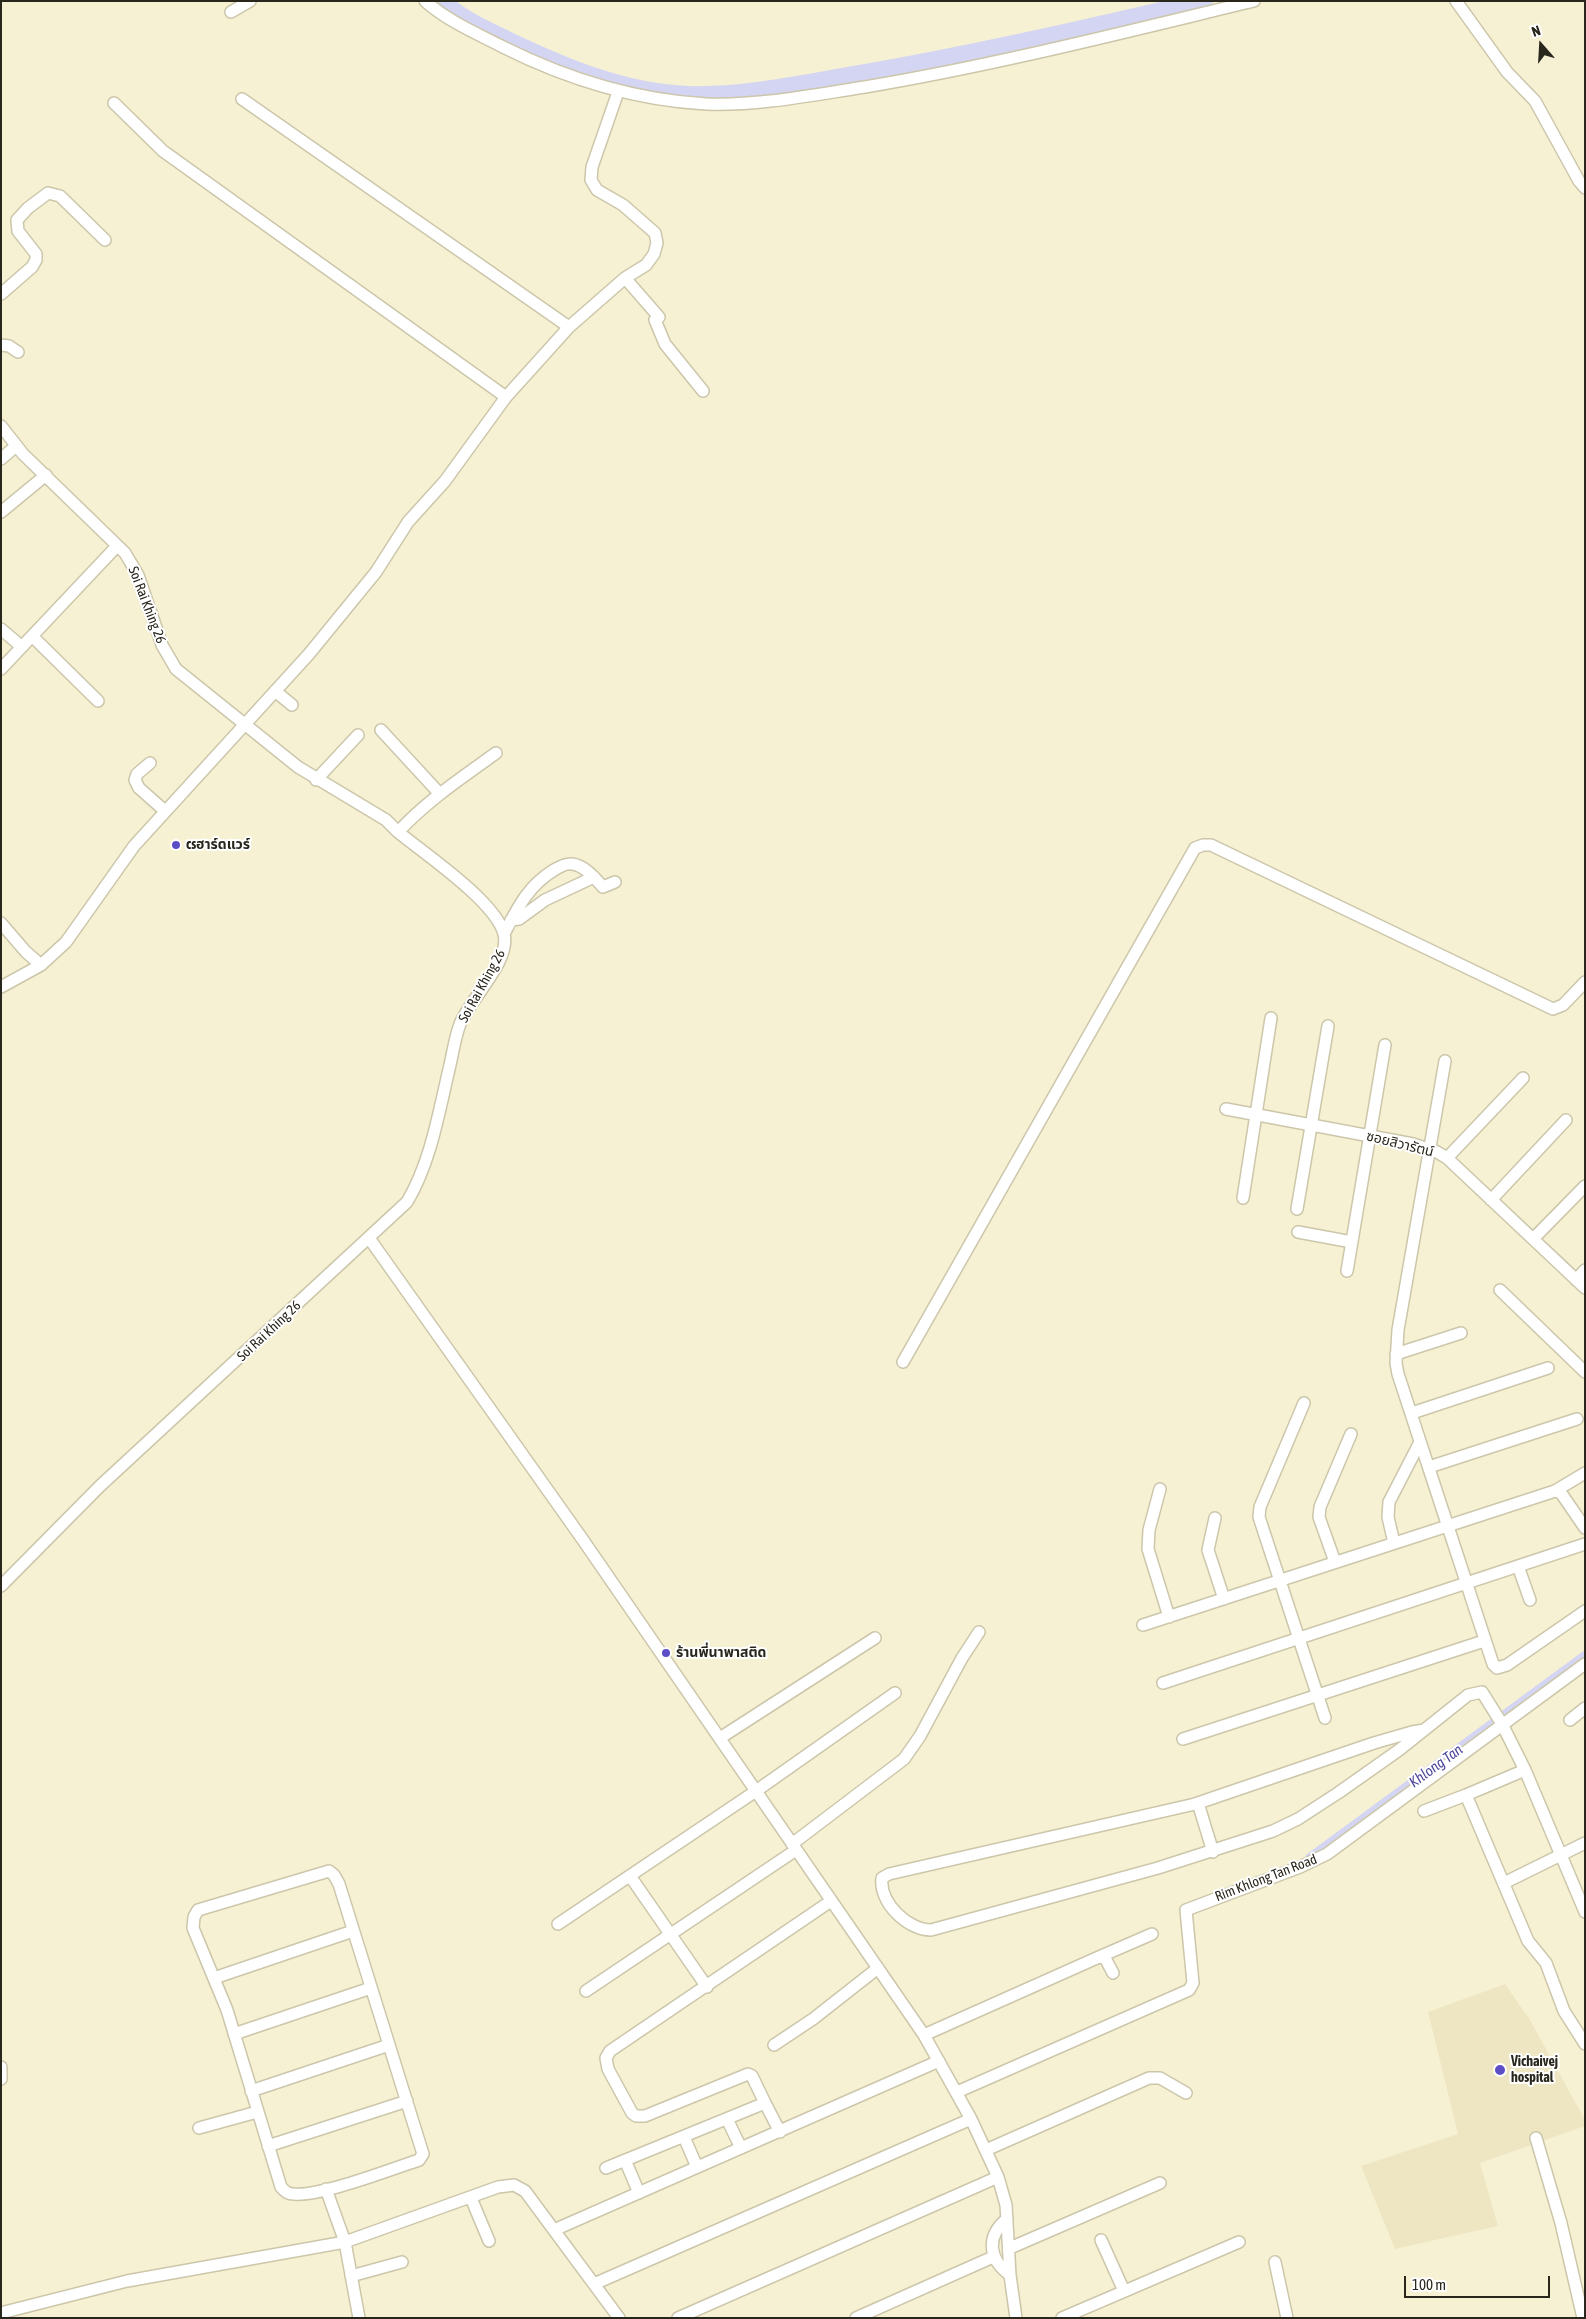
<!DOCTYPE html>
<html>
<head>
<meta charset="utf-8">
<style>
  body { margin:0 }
  #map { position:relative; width:1586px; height:2319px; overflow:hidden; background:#f7f1d4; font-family:"Asap Condensed",sans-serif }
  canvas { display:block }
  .frame { position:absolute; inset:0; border:2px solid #29261c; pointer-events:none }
  .north { position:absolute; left:1516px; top:20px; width:50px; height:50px; -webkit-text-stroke:4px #fff; paint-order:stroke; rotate:341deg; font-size:14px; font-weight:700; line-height:20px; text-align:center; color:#29261c }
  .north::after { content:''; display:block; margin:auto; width:18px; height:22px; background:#29261c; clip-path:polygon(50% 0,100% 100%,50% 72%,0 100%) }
  .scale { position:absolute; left:1404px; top:2276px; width:146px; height:22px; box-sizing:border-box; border:2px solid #29261c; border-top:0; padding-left:6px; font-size:15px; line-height:18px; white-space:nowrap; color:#29261c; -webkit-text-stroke:4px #fff; paint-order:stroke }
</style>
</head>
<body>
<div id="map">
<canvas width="1586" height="2319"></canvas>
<div class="frame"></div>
<div class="north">N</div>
<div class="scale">100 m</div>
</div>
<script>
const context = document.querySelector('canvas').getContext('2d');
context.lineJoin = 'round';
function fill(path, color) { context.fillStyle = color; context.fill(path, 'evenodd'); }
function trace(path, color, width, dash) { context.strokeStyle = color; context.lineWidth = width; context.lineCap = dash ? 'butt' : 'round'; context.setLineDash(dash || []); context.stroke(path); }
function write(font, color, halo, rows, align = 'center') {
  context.font = font + ' "Asap Condensed","Noto Sans Thai",sans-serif'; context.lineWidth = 4; context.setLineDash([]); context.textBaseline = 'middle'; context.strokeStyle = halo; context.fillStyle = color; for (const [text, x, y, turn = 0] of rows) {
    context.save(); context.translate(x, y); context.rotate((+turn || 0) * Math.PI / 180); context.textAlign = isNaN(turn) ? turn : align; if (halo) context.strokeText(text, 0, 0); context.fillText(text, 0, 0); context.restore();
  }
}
const built = new Path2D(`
  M1505 1984 1530 2020 1585 2120V2126L1480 2163 1498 2226 1395 2249 1361 2166 1458 2134 1428 2012Z`);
const canal = new Path2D(`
  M1310 1858 1585 1656`);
const river = new Path2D(`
  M442 1C461 19 484 29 507 40 564 67 624 93 688 95 742 97 800 84 854 75 971 55 1088 28 1204 1`);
const minor = new Path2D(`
  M425 1C449 22 476 33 503 47 567 79 634 100 706 104 759 106 812 95 865 87 996 65 1125 32 1254 1
  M1456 1 1507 72 1535 101 1579 181 1585 188
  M231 12 250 1
  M242 99 569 327
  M114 103 163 151 506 397
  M625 278 659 317 655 320 665 344 703 391
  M1 294 32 267 36 260V254L18 231 17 220 28 208 48 193 60 196 105 240
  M1 345 9 346 18 352
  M1 426 23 454 125 553 138 575 162 645 176 669 298 767 386 820 398 832C424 853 496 902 504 934 511 961 470 999 460 1024 455 1037 453 1052 450 1065 439 1111 431 1162 407 1202L100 1486 1 1586
  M1 459 16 446
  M1 512 46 475
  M1 629 22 647
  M32 636 98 701
  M1 669 117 546
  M275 691 292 705
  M381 730 439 793
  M150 763 137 774 135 780 139 788 165 811
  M316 780 358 735
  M398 832C428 800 460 779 496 753
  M511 920 519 919 545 900 594 877
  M1 923 26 952 41 965
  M504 934C518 907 528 886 554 870 559 867 566 863 572 864 584 865 595 878 603 887L615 882
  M1 987 41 965 66 942 134 846 309 654 376 572 408 522 445 481 506 397 569 327 625 278 646 265 654 254 657 243 655 233 623 205 597 190 591 180 592 167 618 92
  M1445 1061 1398 1330 1396 1363 1398 1374 1493 1664 1497 1668 1507 1665 1585 1611
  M1226 1109 1413 1144 1437 1152 1447 1158 1585 1288
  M1447 1158 1523 1078
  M1243 1198 1271 1018
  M1491 1200 1566 1120
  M1297 1209 1328 1026
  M1298 1232 1352 1242
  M369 1238 583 1540 924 2035 971 2119 998 2177 1006 2205 1010 2275 1016 2318
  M1533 1239 1585 1186
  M1347 1271 1385 1045
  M1576 1280 1585 1270
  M1500 1290 1585 1372
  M1396 1354 1461 1333
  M903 1362 1195 848 1203 845H1211L1553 1009 1563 1005 1585 982
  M1304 1403 1260 1507 1259 1517 1325 1718
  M1412 1413 1548 1368
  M1429 1467 1577 1419
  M1160 1489 1149 1530 1148 1549 1169 1617
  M1555 1491 1561 1493 1585 1528
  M1215 1518 1208 1550 1224 1599
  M1394 1543 1388 1517 1389 1502 1420 1442
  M1335 1562 1319 1517 1320 1507 1351 1434
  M1518 1566 1530 1600
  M1143 1625 1555 1491 1585 1473
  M1163 1683 1585 1544
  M1570 1720 1585 1708
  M1424 1730 1412 1732 1374 1743 1195 1804 889 1874 882 1878C879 1903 908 1930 931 1930L1158 1868 1273 1831 1298 1819 1338 1793 1399 1750 1468 1695 1482 1692 1502 1724 1525 1770 1585 1912
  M720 1738 875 1638
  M1183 1739 1484 1641
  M1466 1795 1525 1770
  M1198 1803 1213 1852
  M1424 1811 1466 1795 1528 1941 1546 1963 1564 2011 1585 2044
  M792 1844 904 1759 920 1736 962 1658 979 1632
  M329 1871 334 1875 339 1884 423 2154 419 2160C392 2169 319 2197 294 2194 287 2194 285 2191 281 2187L227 2010 193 1928 194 1917 198 1910Z
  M630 1876 707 1987
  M1504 1883 1585 1843
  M558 1924 756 1791 895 1693
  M1099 1957 1152 1934
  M214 1978 353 1931
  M586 1991 796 1850
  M234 2034 371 1988
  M924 2035 1099 1957 1105 1958 1113 1973
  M774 2045 813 2019 878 1968
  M1 2067V2079
  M251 2091 389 2045
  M957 2092 1189 1990 1193 1983 1186 1910 1300 1867 1327 1854 1585 1664
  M765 2103 752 2076 748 2074 645 2116H636L632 2113 608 2069 606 2058 610 2051 831 1901
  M727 2119 741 2148
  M199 2128 257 2112
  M684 2137 697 2167
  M1536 2138 1561 2223 1583 2318
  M268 2146 407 2101
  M986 2150 1149 2078H1160L1186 2093
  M625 2160 639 2193
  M606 2168 765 2103 780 2132
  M326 2189 345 2242 359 2318
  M471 2198 489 2241
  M1007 2219C986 2236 988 2259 1010 2275
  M554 2230 939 2061
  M1101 2240 1124 2291
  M1010 2248 1160 2183
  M1275 2262 1287 2318
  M351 2276 402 2262
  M594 2284 971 2119
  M1 2313 127 2281 345 2242 498 2187 514 2185 525 2191 619 2318
  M678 2318 998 2177
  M856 2318 993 2257
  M1062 2318 1239 2242`);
const markers = [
  [176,845,5,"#5b4ec7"],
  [666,1653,5,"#5b4ec7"],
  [1500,2070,6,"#5b4ec7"]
];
const streetNames = [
  ["Soi Rai Khing 26",147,605,69],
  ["Soi Rai Khing 26",482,986,-61],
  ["ซอยสิวารัตน์",1400,1144,14],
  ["Soi Rai Khing 26",269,1331,-43],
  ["Rim Khlong Tan Road",1266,1878,-21]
];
const poiNames = [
  ["csฮาร์ดแวร์",186,845],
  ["ร้านพี่นาพาสติด",676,1653],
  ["Vichaivej",1511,2062],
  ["hospital",1511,2078]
];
const waterNames = [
  ["Khlong Tan",1436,1766,-36]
];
fill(built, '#eee6c3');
trace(canal, '#d3d5f2', 10);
trace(river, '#d3d5f2', 18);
trace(minor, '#ccc6aa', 14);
trace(minor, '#fff', 11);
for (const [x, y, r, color] of markers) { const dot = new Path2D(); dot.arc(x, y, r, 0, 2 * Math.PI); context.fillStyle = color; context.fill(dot); trace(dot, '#fff', 2); }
write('14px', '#29261c', '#fff', streetNames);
write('bold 14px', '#29261c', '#fff', poiNames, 'left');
write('italic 15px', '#4c479a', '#fff', waterNames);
</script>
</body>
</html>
